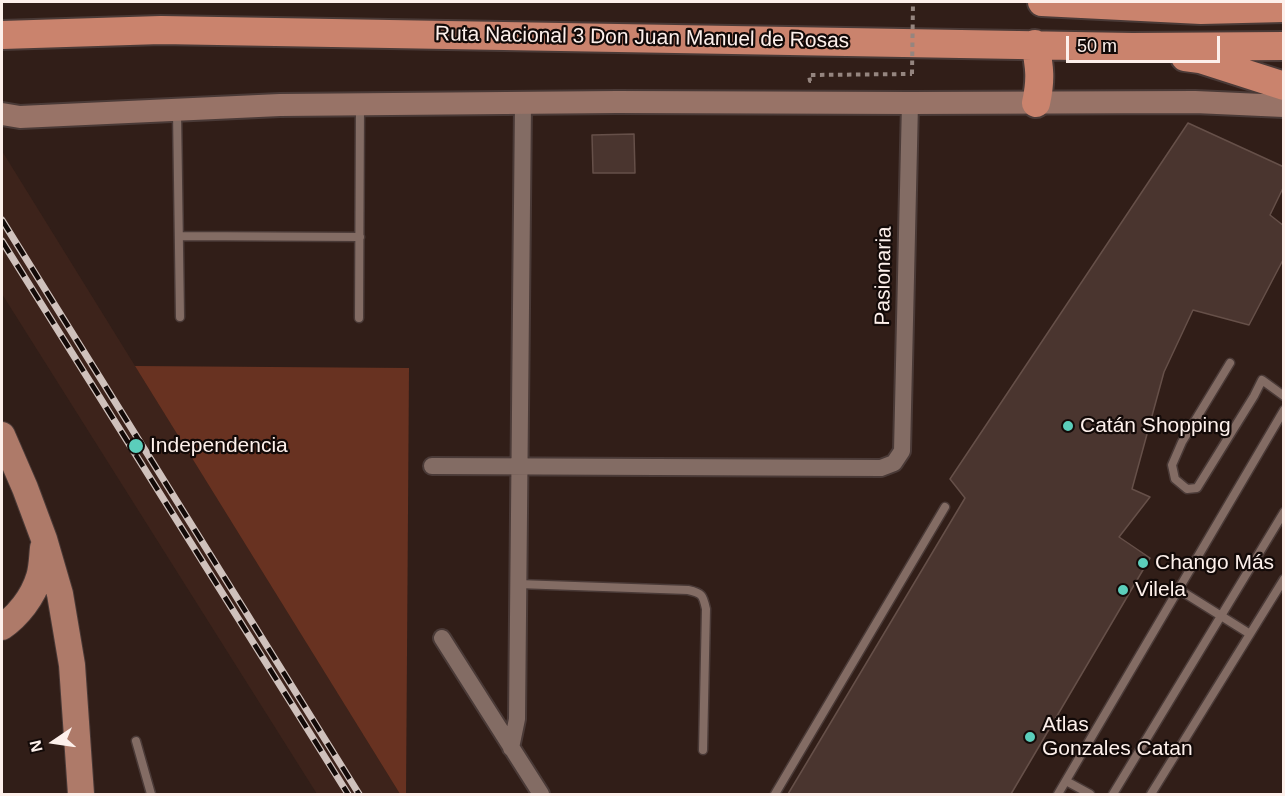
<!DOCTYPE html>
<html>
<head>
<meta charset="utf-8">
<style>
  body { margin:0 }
  #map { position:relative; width:1285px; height:796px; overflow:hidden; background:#311e18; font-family:Arial,sans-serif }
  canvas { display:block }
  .frame { position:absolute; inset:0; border:3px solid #fdf0eb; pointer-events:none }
  .north { position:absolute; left:24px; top:712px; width:60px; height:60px; -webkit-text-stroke:4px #130a08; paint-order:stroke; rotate:257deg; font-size:16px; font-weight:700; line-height:24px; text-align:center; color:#fdf0eb }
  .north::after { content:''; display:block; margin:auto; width:21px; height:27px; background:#fdf0eb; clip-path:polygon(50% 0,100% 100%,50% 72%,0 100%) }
  .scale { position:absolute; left:1066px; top:36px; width:154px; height:27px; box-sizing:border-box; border:3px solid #fdf0eb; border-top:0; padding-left:8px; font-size:18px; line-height:21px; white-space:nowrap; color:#fdf0eb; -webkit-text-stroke:4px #130a08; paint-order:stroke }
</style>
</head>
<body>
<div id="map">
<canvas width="1285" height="796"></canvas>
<div class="frame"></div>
<div class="north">N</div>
<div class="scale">50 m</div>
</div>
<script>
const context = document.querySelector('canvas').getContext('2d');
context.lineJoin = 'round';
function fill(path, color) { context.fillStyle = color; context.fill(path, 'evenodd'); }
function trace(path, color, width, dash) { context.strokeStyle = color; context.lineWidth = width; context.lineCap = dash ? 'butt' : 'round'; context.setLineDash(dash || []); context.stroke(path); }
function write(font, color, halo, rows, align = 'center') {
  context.font = font + ' Arial,sans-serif'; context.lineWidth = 4.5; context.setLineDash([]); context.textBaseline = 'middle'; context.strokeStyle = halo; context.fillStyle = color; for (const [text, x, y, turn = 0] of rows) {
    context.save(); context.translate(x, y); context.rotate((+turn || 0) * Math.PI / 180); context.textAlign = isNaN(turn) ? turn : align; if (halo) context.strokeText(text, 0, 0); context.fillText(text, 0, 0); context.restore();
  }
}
const built = new Path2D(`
  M2 151 400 794H317L2 294Z`);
const green = new Path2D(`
  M135 366 409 368 406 794H400Z`);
const building = new Path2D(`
  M1188 123 1284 167V186L1270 215 1284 226V258L1249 325 1193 310 1164 372 1132 489 1150 497 1119 537 1150 558 1011 794H788L965 498 950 479Z
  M634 134 635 173H593L592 135Z`);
const path = new Path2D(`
  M811 81H810L809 75 912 74`);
const lane = new Path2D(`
  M177 112 180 317
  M180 236 360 237
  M359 318 360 105
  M1230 363 1182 442 1172 465 1175 479 1187 489 1197 488 1254 396 1262 380 1284 396
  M518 584 688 590C702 593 703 595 706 609L703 750
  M1178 589 1250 634
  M136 741 151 794
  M1066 781 1090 794
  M775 794 945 507
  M1058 794 1284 410
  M1113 794 1284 512
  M1151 794 1284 579`);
const street = new Path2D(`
  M432 466 881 468 894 463 902 451 910 103
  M442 638 541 794
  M511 748 517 719 523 103`);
const secondary = new Path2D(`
  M2 114 20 117 280 105 617 102 910 103 1195 102 1284 106`);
const primary = new Path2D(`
  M2 435 25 488 44 539 60 594 72 665 81 794
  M2 627C18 616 33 597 39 577 42 568 42 557 43 548`);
const highway = new Path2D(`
  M1042 2 1201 10 1284 8
  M2 35 161 30 1132 47 1284 46
  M1035 44C1040 68 1041 80 1036 103
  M1185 57 1200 59 1284 86`);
const rail = new Path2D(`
  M2 220 359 794
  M2 241 348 794`);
const pathBridge = new Path2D(`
  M912 74 913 2`);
const markers = [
  [1068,426,6,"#5bcebb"],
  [136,446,8,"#5bcebb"],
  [1143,563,6,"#5bcebb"],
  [1123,590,6,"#5bcebb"],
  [1030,737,6,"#5bcebb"]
];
const streetNames = [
  ["Ruta Nacional 3 Don Juan Manuel de Rosas",642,38,1],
  ["Pasionaria",884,276,-89]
];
const poiNames = [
  ["Catán Shopping",1080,426],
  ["Independencia",150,446],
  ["Chango Más",1155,563],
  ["Vilela",1135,590],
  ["Atlas",1042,725],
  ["Gonzales Catan",1042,749]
];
fill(built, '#3d231b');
fill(green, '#683221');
fill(building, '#4a352f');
trace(building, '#665049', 1.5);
trace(lane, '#4a3a37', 11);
trace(street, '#4a3a37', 20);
trace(secondary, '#4a3a37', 26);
trace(primary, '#4a3a37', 28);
trace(highway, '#4a3a37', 32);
trace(path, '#95857f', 4, [4.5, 4.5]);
trace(lane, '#836c64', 8);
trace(street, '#836c64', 16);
trace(secondary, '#987367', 22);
trace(primary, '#ae7a69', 26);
trace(highway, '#ca836d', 28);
trace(rail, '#cfc1bc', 7);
trace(rail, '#130a08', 4.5, [14]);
trace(pathBridge, '#95857f', 4, [4.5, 4.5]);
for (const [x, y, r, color] of markers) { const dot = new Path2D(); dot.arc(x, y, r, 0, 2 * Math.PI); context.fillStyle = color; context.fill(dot); trace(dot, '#130a08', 2); }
write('21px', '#fdf0eb', '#130a08', streetNames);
write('21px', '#fdf0eb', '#130a08', poiNames, 'left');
</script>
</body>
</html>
